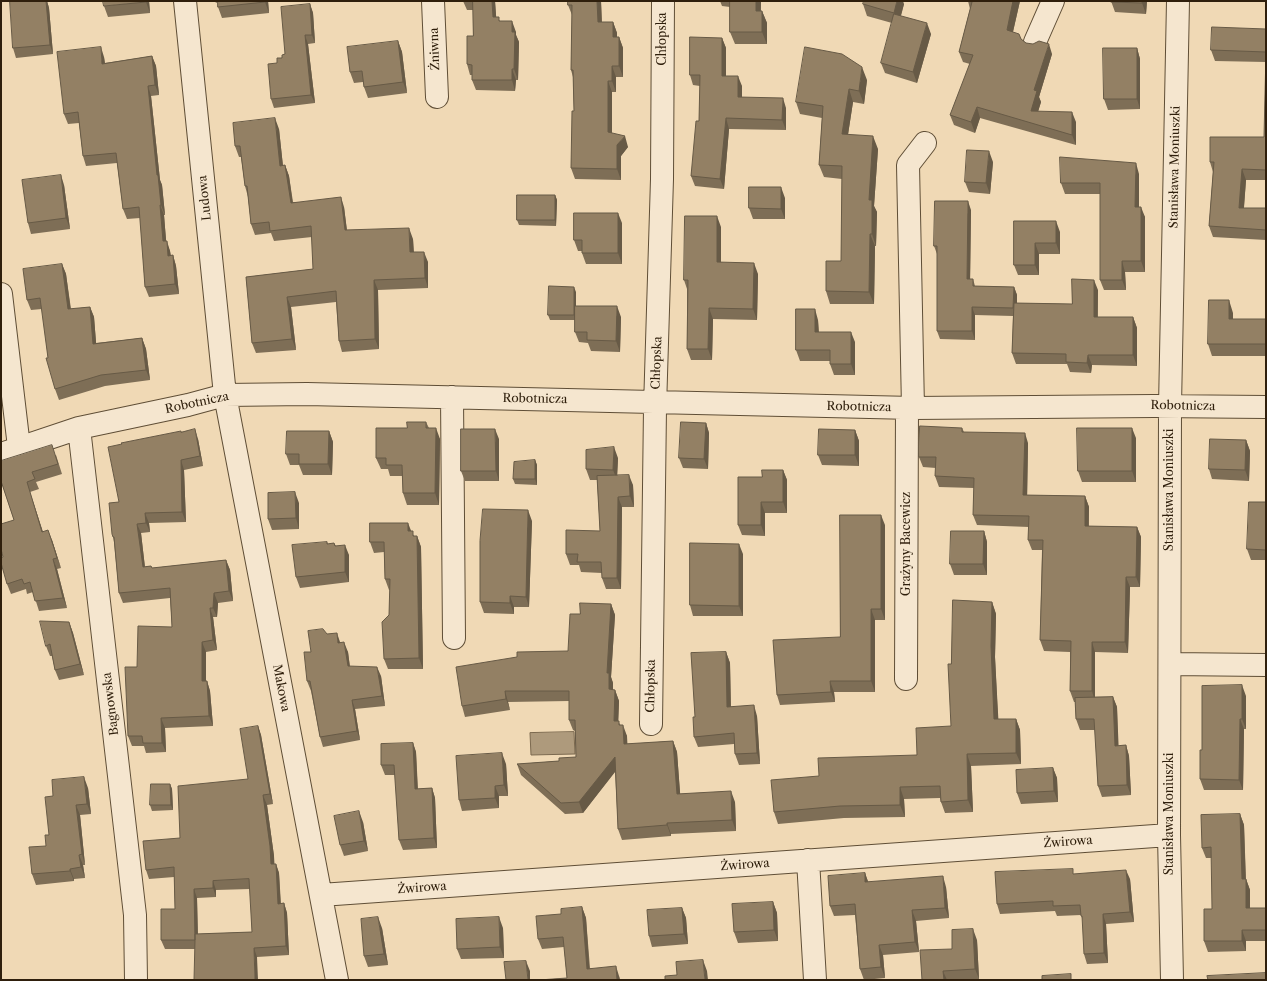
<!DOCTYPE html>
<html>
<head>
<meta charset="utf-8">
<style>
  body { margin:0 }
  #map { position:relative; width:1267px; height:981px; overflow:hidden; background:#f0d9b5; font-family:"Libre Caslon Text",serif }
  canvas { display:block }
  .frame { position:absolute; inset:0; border:2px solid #2f1f0c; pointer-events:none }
</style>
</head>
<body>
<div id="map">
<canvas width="1267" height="981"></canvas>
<div class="frame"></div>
</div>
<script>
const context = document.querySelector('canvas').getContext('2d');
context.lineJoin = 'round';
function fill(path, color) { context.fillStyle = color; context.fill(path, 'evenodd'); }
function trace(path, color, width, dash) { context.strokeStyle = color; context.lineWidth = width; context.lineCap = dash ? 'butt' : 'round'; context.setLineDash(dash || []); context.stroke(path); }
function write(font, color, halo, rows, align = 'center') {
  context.font = font + ' "Libre Caslon Text",serif'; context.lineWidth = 3; context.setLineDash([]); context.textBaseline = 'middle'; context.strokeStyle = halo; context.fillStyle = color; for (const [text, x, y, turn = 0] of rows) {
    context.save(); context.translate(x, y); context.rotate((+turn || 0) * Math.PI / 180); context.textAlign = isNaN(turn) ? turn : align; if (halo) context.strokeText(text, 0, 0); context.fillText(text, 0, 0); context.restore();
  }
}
const water = new Path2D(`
  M574 732 575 754 531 755 530 733Z`);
const minor = new Path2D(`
  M185 1 225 395 337 980
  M433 1 437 97
  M1035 42 1053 1
  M1 294 19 447
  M452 397 454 638
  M913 408 908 165 925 143
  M79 428 135 915 136 980
  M1 454 79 428 188 405 225 395 307 394 913 408 1154 406 1266 407
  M1170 664 1266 665
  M906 679 907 408
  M651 724 655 408 662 179 663 1
  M808 860 815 980
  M321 895 1169 835
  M1172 980 1169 835 1170 406 1178 1`);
const wall = new Path2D(`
  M10 1H47L49 8 53 54 16 58 13 48Z
  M149 1 150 13 108 17 104 6Z
  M215 1H268L269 13 222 18 218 7V2L216 3Z
  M356 1H368L356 2Z
  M463 1H495L496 17 500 21 516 32V35L519 42 518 80H516L515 91 476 90 472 80V75H470L467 64 473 36V10H467Z
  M601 1 602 22H613L617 33V37H619L623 48V77H616V92H612V133L628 147 621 156V180L575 179 571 168 574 111 573 77 571 70 572 15 568 5Z
  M720 1H761V11H762L767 23V44H735L730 32V7L722 6Z
  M968 1H1020L1013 32 1026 43 1052 54 1039 97 1041 102 1038 111 1076 122V145L980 118 975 133 954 125 950 115 970 64 963 62 959 52 970 9Z
  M1111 1H1147L1146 14 1115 12Z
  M310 4 313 13 315 43 308 44 315 103 274 108 271 99 277 63 285 54Z
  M863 4H904L901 16 931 34 917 83 885 73 881 63 892 23 867 16Z
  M1266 29V180H1246L1244 208H1266V240L1213 237 1209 226 1213 172 1210 162 1264 137 1266 62 1215 61 1211 50Z
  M722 38 726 48V76L742 86V97L786 108V130L729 129 724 189 695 186 691 176 699 121 700 86 693 85 690 75Z
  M398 41 402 52 407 93 368 98 364 87 363 82 354 83 350 72Z
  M1137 48 1140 59V109L1108 110 1104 99Z
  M152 56 156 66 159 95 151 96 160 180 162 185 165 215H164L166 241 170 251 171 256 173 255 176 266 179 294 149 297 145 287 140 218 127 219 123 209 117 163 86 166 83 156 79 123 68 124 64 114 104 57 105 63Z
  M867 80 864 104 853 102 848 135 878 149 874 206 877 212 876 246H875L874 304H830L826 291 841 261 842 179 824 177 819 165 822 118 800 114 796 102Z
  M279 129 283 166 285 165 289 176 293 202 344 207 347 230 413 239 414 252 428 262V288L378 290 379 349 342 352 339 341 336 302 291 307 296 350 256 353 252 343 246 277 313 269 312 237 274 241 271 233 255 235 251 224 248 197 245 186 241 157H239L235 146Z
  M993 162 990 194 969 192 965 182Z
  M1139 174V207L1145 217V272H1125L1126 290H1104L1100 280V194H1065L1061 183Z
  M64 185 70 229 31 234 28 223Z
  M555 195 557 200 556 226 519 225 517 220Z
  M785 198V219H753L749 208Z
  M971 210 970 279H973L975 286 1014 287 1017 295V303L1072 304 1098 290V317H1133L1137 328V366L1092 365 1091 373 1070 372 1067 364H1016L1012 353 1013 316 975 315V340L940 339 937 331V254L934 246Z
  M1014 221 1060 232V254H1039V275H1018L1014 265Z
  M622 223V264H586L582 253V251H578L574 240Z
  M721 227V262L758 274 757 320 713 319 712 360H691L687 349V289L684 280Z
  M62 264 66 274 71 309 90 307 94 317 96 343 142 338 146 349 150 380 105 386 59 400 55 389 48 358 42 309 31 310 27 300Z
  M576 292V306L621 317 620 352 591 351 588 343 579 342 575 332V320H550L548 315Z
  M1233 313V319H1266V356H1212L1208 344Z
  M818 320 819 332 855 342V375H834L830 364V361H800L796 350Z
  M426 422 429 428 440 439 439 505H407L403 493 402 476H390L388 469H381L376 458 407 428Z
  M706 423 709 433 708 469 683 468 679 458Z
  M962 428 964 432 1028 443 1027 495 1085 496 1089 507V526L1137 527 1141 537 1140 587H1130L1128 653 1095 652V697H1113L1117 707 1118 746 1126 745 1129 756 1131 795 1102 797 1098 786 1095 730H1080L1076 719 1075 702H1074L1070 691V652L1044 651 1040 640 1042 550H1032L1028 540 1029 527 977 525 973 515 974 488 939 487 935 476 936 468 923 467 919 457Z
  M855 430 859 441V466L822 465 818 455Z
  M329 431 333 442 332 475H303L299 465H290L286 454Z
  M182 432 198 439 203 466 184 470 186 522 149 523 150 532 141 533 145 567 151 566 152 568 226 560 230 570 233 601 218 603 217 617H213L217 650 206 652V681H207L210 691 213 726 165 728 166 752 146 753 144 746H132L128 736 137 667 172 627 170 598 123 603 119 593 114 542 113 537Z
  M1136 438V482H1082L1078 471Z
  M499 439V481H465L461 471Z
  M1246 440 1250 451 1249 481 1212 479 1209 469Z
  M56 455 62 474 36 482 39 489 30 492 43 532 52 540 58 559 61 568 57 569 67 608 39 611 33 592 27 594 26 589 11 594 7 584 3 557 14 520 1 481Z
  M618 458 617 475 633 485 634 507H622L621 589H606L602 578V573L581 572 579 565H570L566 554 600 531 597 480H590L586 469Z
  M535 460 537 465V485L515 484 513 479Z
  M783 470 787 480V513H765V536L742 535 738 525 762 477Z
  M1266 502V560H1251L1247 549Z
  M299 503V529L272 530 268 519Z
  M532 521 529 607H514V614L484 613 480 602Z
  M885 525V620H875V692H834L835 702 780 705 777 695 840 637Z
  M411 531 414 536H417L421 547 423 669H388L384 659 389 615 390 590H389L385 579 384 552 374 553 370 542Z
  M984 531 987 542V575H954L950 564Z
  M327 542 328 544 334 543 336 546 349 555V582L300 588 296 577Z
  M743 554V616H693L690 605Z
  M992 602 996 614 995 657 998 719H1016L1020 730 1021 764 971 766 973 812 945 813 941 802 940 798 904 799 905 817 844 818 778 824 774 812 819 776 917 755 951 726V664Z
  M611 604 615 615 611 677 613 683V690H615L619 701 618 721 627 736V744L673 741 677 752 680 794 735 802 736 831 671 834V836L622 840 618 829 615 771 583 813 565 814 521 775 517 764 559 761 576 757 575 731 573 730 569 720V701L508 702 510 710 465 717 462 706 568 651 580 614Z
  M69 622 73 633 84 675 59 680 55 670 52 656H50L46 646Z
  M327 634 340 643 348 652 350 667 381 676 385 706 355 709 360 740 323 747 320 737 311 691 307 681 311 652Z
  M726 652 730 663 731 707 757 716 760 764 739 765 735 754 734 744 698 747 694 737 695 717Z
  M1246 696V729H1244L1243 790H1204L1200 779 1202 750Z
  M258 726 261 735 273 804 267 805 274 856V864H276L279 873 281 904 284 903 287 913 289 955 257 957 195 949H165L161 940 175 909 174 877 149 879 146 870 180 838 248 779ZM250 889 252 932 198 934 197 898 216 897V890Z
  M413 743 416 752 418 789 432 788 435 798 437 848 403 850 399 840 395 775H385L381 765Z
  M506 764 508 796H499V808L462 811 459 800Z
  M1053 768 1057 778 1058 802 1021 804 1017 793Z
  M170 784 172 789 173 810 152 811 150 805Z
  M88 788 91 814 80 815 85 865H83L85 878 74 879V881L36 885 32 874 46 846 49 835 53 796Z
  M1240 814 1244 825 1246 879 1250 890V908H1266V941H1246V951L1208 952 1204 941 1212 909V858H1206L1202 848Z
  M363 822 368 851 344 856 340 845Z
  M865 873 868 882 946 887 949 918 916 921 919 952 883 955 885 978 864 980 860 969 855 915 834 916 830 906Z
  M1075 874 1130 879 1134 922 1106 924 1108 963 1087 964 1084 954 1083 921 1081 915 1057 916 1055 911 1000 914 997 904Z
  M773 902 777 913 778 941 738 943 734 932Z
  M582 907 586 918 590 968 619 976 620 980H539L567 978 564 947 542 949 538 939 561 914Z
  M682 908 686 918 688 944 652 947 649 936Z
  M382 928 388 965 368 967 364 956Z
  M503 928 504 958 461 959 457 949Z
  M977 940 979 979 922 980 952 949Z`);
const shadedWall = new Path2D(`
  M46 1H47L49 8 53 54 50 45Z
  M146 1H149L150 13 146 2Z
  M265 1H268L269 13 265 2Z
  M492 1H495L497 28 493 17Z
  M597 1H601L602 32 598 22Z
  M756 1H761L760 23 756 11Z
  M897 1H903L904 4 898 25 894 13Z
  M1013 1H1020L1011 40 1007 30Z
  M1142 1H1147L1146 14 1142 3Z
  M310 4 313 13 315 43 312 35Z
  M762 11 767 23V44L762 32Z
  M512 21 516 32V35L519 42 518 80 514 69 512 32Z
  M613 22 617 33V48L613 37Z
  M927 23 931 34 917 83 913 72Z
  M305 35 308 44 315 103 311 95Z
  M619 37 623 48V77L619 66Z
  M722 38 726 48V86L722 76Z
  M398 41 402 52 407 93 403 82Z
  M1049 44 1052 54 1039 97 1041 102 1035 122 1031 111 1034 90Z
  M101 47 104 57 106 74 102 64Z
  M1137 48 1140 59V109L1137 99Z
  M152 56 156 66 159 95 155 85Z
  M612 66 616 77V92L612 81Z
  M862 67 867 80 864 104 859 91Z
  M512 69 516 80 515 91 512 80Z
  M738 76 742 86V108L738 97Z
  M608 81 612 92V142L608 132Z
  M148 86 151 96 160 180 162 185 165 215 161 205 157 175Z
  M849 89 853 102 846 147 842 134Z
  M783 98 786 108V130L782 120Z
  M977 107 980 118 975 133 971 122Z
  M1072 112 1076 122V145L1072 135Z
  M275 118 279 129 284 176 280 166Z
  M726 118 729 129 724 189 720 179Z
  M625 136 628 147 621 156V180L617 169V145Z
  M873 136 878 149 874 206 877 212 876 246 872 234 869 200Z
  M989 151 993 162 990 194 986 183Z
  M1136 163 1139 174V217L1135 207Z
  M285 165 289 176 294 213 291 203Z
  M1242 169 1246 180 1243 218 1239 208Z
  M61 175 64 185 70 229 66 218Z
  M781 187 785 198V219L781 209Z
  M555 195 557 200 556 226 555 220Z
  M341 197 344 207 348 240 345 230Z
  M968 201 971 210 970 288 967 279Z
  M160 205 164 215 167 251 163 241Z
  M1141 207 1145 217V272L1141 261Z
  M618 213 622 223V264L618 253Z
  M717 216 721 227V273L717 262Z
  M1056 221 1060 232V254L1056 243Z
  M409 228 413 239 414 263 410 252Z
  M870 234 875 246 874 304 869 292Z
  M167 241 170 251 172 266 168 256Z
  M1035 243 1039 254V275L1035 265Z
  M424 252 428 262V288L425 278Z
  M173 255 176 266 179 294 175 284Z
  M1122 261 1125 272 1126 290 1122 280Z
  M754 263 758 274 757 320 753 309Z
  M62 264 66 274 72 320 68 309Z
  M374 280 378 290 379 349 375 339Z
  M1094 280 1098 290 1097 327 1094 317Z
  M574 287 576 292V321L574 315Z
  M1014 287 1017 295V316L1014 308Z
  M287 297 291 307 296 350 292 339Z
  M1229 300 1233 313V332L1229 319Z
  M617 306 621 317 620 352 616 341Z
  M90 307 94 317 97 354 93 344Z
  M972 307 975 315V340L972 331Z
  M709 308 713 319 712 360 708 349Z
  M815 309 818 320 819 343 815 332Z
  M1133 317 1137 328V366L1133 355Z
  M851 332 855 342V375L851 364Z
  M142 338 146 349 150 380 146 370Z
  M1088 355 1092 365 1091 373 1087 363Z
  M706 423 709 433 708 469 704 459Z
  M436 428 440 439 439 505 435 493Z
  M1132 428 1136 438V482L1132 471Z
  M195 429 198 439 203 466 200 456Z
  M495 429 499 439V481L496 471Z
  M855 430 859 441V466L855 455Z
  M329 431 333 442 332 475 328 464Z
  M1025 433 1028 443 1027 505 1023 495Z
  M1246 440 1250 451 1249 481 1245 470Z
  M614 447 618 458 617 480 613 470Z
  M181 460 184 470 186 522 182 512Z
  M535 460 537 465V485L535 479Z
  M783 470 787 480V513L783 502Z
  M629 475 633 485 634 507 630 496Z
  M27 482 30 492 46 542 42 532Z
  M295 492 299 503V529L296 518Z
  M1085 496 1089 507 1088 537 1085 526Z
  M618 497 622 507 621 589 617 578Z
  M761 502 765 513V536L761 525Z
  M528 510 532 521 529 607 526 597Z
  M145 513 149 523 150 532 146 523Z
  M881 515 885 525V620L881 609Z
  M408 523 412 533 408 531Z
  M137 524 141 533 146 577 143 567Z
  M1137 527 1141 537 1140 587 1136 577Z
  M48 530 52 540 61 568 57 558Z
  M984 531 987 542V575L983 564Z
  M417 536 421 547 423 669 419 658Z
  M739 544 743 554V616L739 606Z
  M345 545 349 555V582L345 572Z
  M53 559 57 569 67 608 63 598Z
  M226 560 230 570 233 601 229 591Z
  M1126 577 1130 587 1128 653 1125 642Z
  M214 593 218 603 217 617 213 608Z
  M510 596 514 607V614L510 603Z
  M992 602 996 614 995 657 999 731 994 719 991 646Z
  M611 604 615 615 611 677 613 683V699L609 689 607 673Z
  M210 608 213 617 217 650 213 640Z
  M871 609 875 620V692L871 681Z
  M69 622 73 633 84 675 80 664Z
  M337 633 340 642 342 653 338 643Z
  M202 642 206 652V691L202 681Z
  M344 642 348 652 351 676 348 666Z
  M1092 642 1095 652V702L1092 691Z
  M726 652 730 663 731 718 727 707Z
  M377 667 381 676 385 706 382 696Z
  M207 681 210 691 213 726 209 716Z
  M830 681 834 692 835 702 831 692Z
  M1242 685 1246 696V729L1242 719Z
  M615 690 619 701 618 731 614 721Z
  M505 691 508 702 510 710 506 699Z
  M1113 697 1117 707 1119 756 1115 746Z
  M352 700 355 709 360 740 357 731Z
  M754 705 757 716 760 764 757 753Z
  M161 718 165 728 166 752 162 743Z
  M1016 719 1020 730 1021 764 1016 753Z
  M1240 719 1244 729 1243 790 1239 780Z
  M623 725 627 736 628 755 624 744Z
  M258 726 261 735 273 804 270 794Z
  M673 741 677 752 681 805 677 794Z
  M413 743 416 752 418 799 415 789Z
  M1126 745 1129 756 1131 795 1127 785Z
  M502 753 506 764 508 796 504 785Z
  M967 754 971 766 973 812 968 800Z
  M615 757 619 767 583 813 579 802Z
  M1053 768 1057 778 1058 802 1054 791Z
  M84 777 88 788 91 814 87 804Z
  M170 784 172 789 173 810 171 805Z
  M495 786 499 796V808L495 798Z
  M900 787 904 799 905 817 900 805Z
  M432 788 435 798 437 848 434 838Z
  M731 791 735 802 736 831 732 820Z
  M263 795 267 805 274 856 275 873 271 864Z
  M76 805 80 815 85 865 82 854Z
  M359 811 363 822 368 851 364 841Z
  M1240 814 1244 825 1246 890 1242 879Z
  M667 823 671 834V836L667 825Z
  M79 855 83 865 85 878 81 867Z
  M276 864 279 873 281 913 278 904Z
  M70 869 74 879V881L70 871Z
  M1126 870 1130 879 1134 922 1130 912Z
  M865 873 869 884 865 882Z
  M943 876 946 887 949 918 945 908Z
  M1246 879 1250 890V919L1246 908Z
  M213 881 216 890V897L213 888Z
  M194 889 197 898 198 949 195 940Z
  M773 902 777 913 778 941 774 930Z
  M284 903 287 913 289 955 286 946Z
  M582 907 586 918 590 979 587 969Z
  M682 908 686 918 688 944 684 934Z
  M912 910 916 921 919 952 915 942Z
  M1103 914 1106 924 1108 963 1104 953Z
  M378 917 382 928 388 965 384 954Z
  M499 917 503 928 504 958 500 947Z
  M973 929 977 940 979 979 975 969Z
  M1242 930 1246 941V951L1242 941Z
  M879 945 883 955 885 978 881 967Z
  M254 948 257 957 258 980H255Z
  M703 960 707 971 708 980H705Z
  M526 961 530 971V980H528Z
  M616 966 619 976 620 980H617Z
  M943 971 947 980H944Z`);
const building = new Path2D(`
  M10 1H46L50 45 13 48Z
  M103 1H146V2L104 6Z
  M218 1H265V2L218 7Z
  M473 1H492L493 17H499V21H512V32H515L514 69H512V80H472V65L467 64V36H473Z
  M568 1H597L598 22H613V37H619V66H612V81H608V132L625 136 617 145V169L571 168 572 111H574L573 70H571L572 5H568Z
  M730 1H756V11H762V32H730Z
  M864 1H897L894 13 863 4Z
  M968 1H1013L1007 30 1019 34 1021 39 1026 43 1033 44 1039 41 1049 44 1034 90 1037 91 1031 111 1072 112V135L977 107 971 122 950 115 973 55 959 52 972 2Z
  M1111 1H1142V3L1111 2Z
  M310 4 312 35H305L311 95 271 99 268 64 277 63V58H282V55L285 54 281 7Z
  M894 14 927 23 913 72 881 63Z
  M1212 27 1266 29V170L1242 169 1239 208H1266V230L1209 226 1214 162H1210V137H1264L1266 52 1211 50Z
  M690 37 722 38V76H738V97L783 98 782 120 726 118 720 179 691 176 696 121H699L700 75H690Z
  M398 41 403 82 364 87 362 71 350 72 347 47Z
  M101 47 102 64 152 56 155 85 148 86 157 175H158L161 205H160L163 241H167L168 256 173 255 175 284 145 287 139 207 123 209 116 153 83 156 78 112 64 114 57 52Z
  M805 47 842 54 862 67 859 91 849 89 842 134 873 136 869 200H872V234H870L869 292 826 291V261H841L842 166 819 165 823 106 796 102Z
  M1103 48H1137V99H1104Z
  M275 118 280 166 285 165 291 203 341 197 345 230 409 228 410 252H424L425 278 374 280 375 339 339 341 336 291 287 297 292 339 252 343 246 277 313 269 311 226 270 231 269 222 251 224 247 186H245L240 146H235L233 123Z
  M967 150 989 151 986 183 965 182Z
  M1060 157 1136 163 1135 207H1141V261H1122V280H1100V183H1061Z
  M61 175 66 218 28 223 22 180Z
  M749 187H781V209L749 208Z
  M517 195H555V220H517Z
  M935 201H968L967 279H973V286L1014 287 1013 308 972 307V331H937V246H934Z
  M574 213H618V253H582V240H574Z
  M685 216H717V262L754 263 753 309 709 308 708 349H687L688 280H684Z
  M1014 221H1056V243H1035V265H1014Z
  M62 264 68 309 90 307 93 344 142 338 146 370 101 375 55 389 46 358H48L40 298 27 300 23 269Z
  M1072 279 1094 280V317H1133V355H1088L1087 363 1066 362V354L1012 353 1014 303 1072 304Z
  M549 286 574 287V315H548Z
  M1209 300H1229V319H1266V344H1208Z
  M575 306H617L616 341 587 340V332H575Z
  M796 309H815V332H851V364H830V350H796Z
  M407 422H426V428H436L435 493H403L402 465H386V458H376V428H407Z
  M681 422 706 423 704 459 679 458Z
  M920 426 962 428V432L1025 433 1023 495 1085 496V526L1137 527 1136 577H1126L1125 642H1092V691H1070L1071 641 1040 640 1043 540H1028L1029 516 973 515 974 478 935 476 936 457H919Z
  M1077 428H1132V471H1078Z
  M195 429 200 456 181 460 182 512 145 513 146 523 137 524 143 567 151 566 152 568 226 560 229 591 214 593 213 608H210L213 640 202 642V681H207L209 716 161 718 162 743H143L142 736H128L125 667H137L138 626 172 627 170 588 119 593 114 537H113L112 534 109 503 119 502 108 447 122 444 121 443 181 431V432Z
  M461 429H495L496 471H461Z
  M819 429 855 430V455H818Z
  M287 431H329L328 464H299V454H286Z
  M1210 439 1246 440 1245 470 1209 469Z
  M52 445 58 464 32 472 35 479 27 482 42 532 48 530 54 548 57 558 53 559 63 598 35 601 30 582 24 584 22 579 7 584 1 563V558L3 557 1 549V524L14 520 1 481V461Z
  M614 447 613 470 586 469V450Z
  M535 460V479H513L514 462Z
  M762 470H783V502H761V525H738V477H762Z
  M629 475 630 496 618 497 617 578H602L601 562H577L578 554H566V530L600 531 597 476Z
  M295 492 296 518 268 519V493Z
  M1249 502H1266V550L1247 549Z
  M483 509 528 510 526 597 510 596V603L480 602V541Z
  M840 515H881V609H871V681H830L831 692 777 695 773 640 840 637Z
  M370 523H408V531H413V536H417L419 658 384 659 382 622 389 615 390 579H385L384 542H370Z
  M951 531H984L983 564H950Z
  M327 542V544L334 543 335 546 345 545V572L296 577 292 545Z
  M690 543 739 544V606L690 605Z
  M953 600 992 602 991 646 994 719H1016V753L967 754 968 800 941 802 940 786 900 787V805L840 806 774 812 771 780 819 776 818 758 917 755 916 728 951 726 948 664H951Z
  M580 603 611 604 607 673H609V689L615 690 614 721H619V725H623L624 744 673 741 677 794 731 791 732 820 667 823V825L618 829 615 757 579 802 561 803 517 764 559 761V758L576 757 575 720H569V691H505L506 699 462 706 456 667 517 657V652L568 651 570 614H580Z
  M40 621 69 622 80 664 55 670 50 644 46 646Z
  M323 629 327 634 337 633 338 643 344 642 348 666 377 667 382 696 352 700 357 731 320 737 310 681H307L304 652H311L308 631Z
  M726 652 727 707 754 705 757 753 735 754 734 733 694 737 693 717H695L691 653Z
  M1242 685V719H1240L1239 780 1200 779V750H1202V686Z
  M1113 697 1115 746 1126 745 1127 785 1098 786 1094 719H1076L1075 698Z
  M258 726 270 794 263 795 270 846 271 864H276L278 904 284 903 286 946 254 948 255 980H194L195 940H161V909H175L174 867 146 870 143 841 180 838 178 786 248 779 240 729ZM249 879 252 932 195 934V940L194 889 213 888V881Z
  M413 743 415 789 432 788 434 838 399 840 394 765H381V744Z
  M502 753 504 785 495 786V798L459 800 456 756Z
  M1053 768 1054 791 1017 793 1016 770Z
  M84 777 87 804 76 805 82 854 79 855 81 867 70 869V871L32 874 29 847 46 846 45 835H49L45 797 53 796 52 780Z
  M151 784H170L171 805H150Z
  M359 811 364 841 340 845 334 816Z
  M1240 814 1242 879H1246V908H1266V930H1242V941H1204V909H1212L1211 847 1202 848 1201 815Z
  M1073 869V874L1126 870 1130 912 1103 914 1104 953 1084 954 1082 916H1081L1080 905 1053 906V901L997 904 995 872Z
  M865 873V882L943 876 945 908 912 910 915 942 879 945 881 967 860 969 855 904 830 906 828 876Z
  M773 902 774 930 734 932 732 904Z
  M582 907 587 969 616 966 617 980H539L567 978 563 937 538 939 536 916 561 914V909Z
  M682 908 684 934 649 936 647 910Z
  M378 917 384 954 364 956 361 919Z
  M499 917 500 947 457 949 456 919Z
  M973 929 975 969 943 971 944 980H922L920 950 952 949V930Z
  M703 960 705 980H665V976L677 975 676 962Z
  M526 961 528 980H506L504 962Z
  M1266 973V980H1208L1207 976Z
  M1071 974V980H1042V976Z`);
const streetNames = [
  ["Chłopska",663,39,-90],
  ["Żniwna",435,49,-92],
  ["Stanisława Moniuszki",1175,167,-89],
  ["Ludowa",205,198,-96],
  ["Chłopska",657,363,-88],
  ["Robotnicza",535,399,1],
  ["Robotnicza",197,403,-12],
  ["Robotnicza",1183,406,1],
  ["Robotnicza",859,407,1],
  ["Stanisława Moniuszki",1170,490,-90],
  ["Grażyny Bacewicz",907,544,-90],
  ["Chłopska",651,686,-89],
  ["Makowa",281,688,79],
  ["Bagnowska",111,704,-97],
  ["Stanisława Moniuszki",1170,814,-90],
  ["Żwirowa",1068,842,-4],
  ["Żwirowa",745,865,-4],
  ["Żwirowa",422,888,-4]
];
fill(water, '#ae9a7c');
trace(water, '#7b694f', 1);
trace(minor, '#5f4e36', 24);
trace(minor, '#f5e6cf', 22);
fill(wall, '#7e6e56');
fill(shadedWall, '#675a46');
fill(building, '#938064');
trace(building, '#675a46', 1);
write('12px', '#2f1f0c', '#f5e6cf', streetNames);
</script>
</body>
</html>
